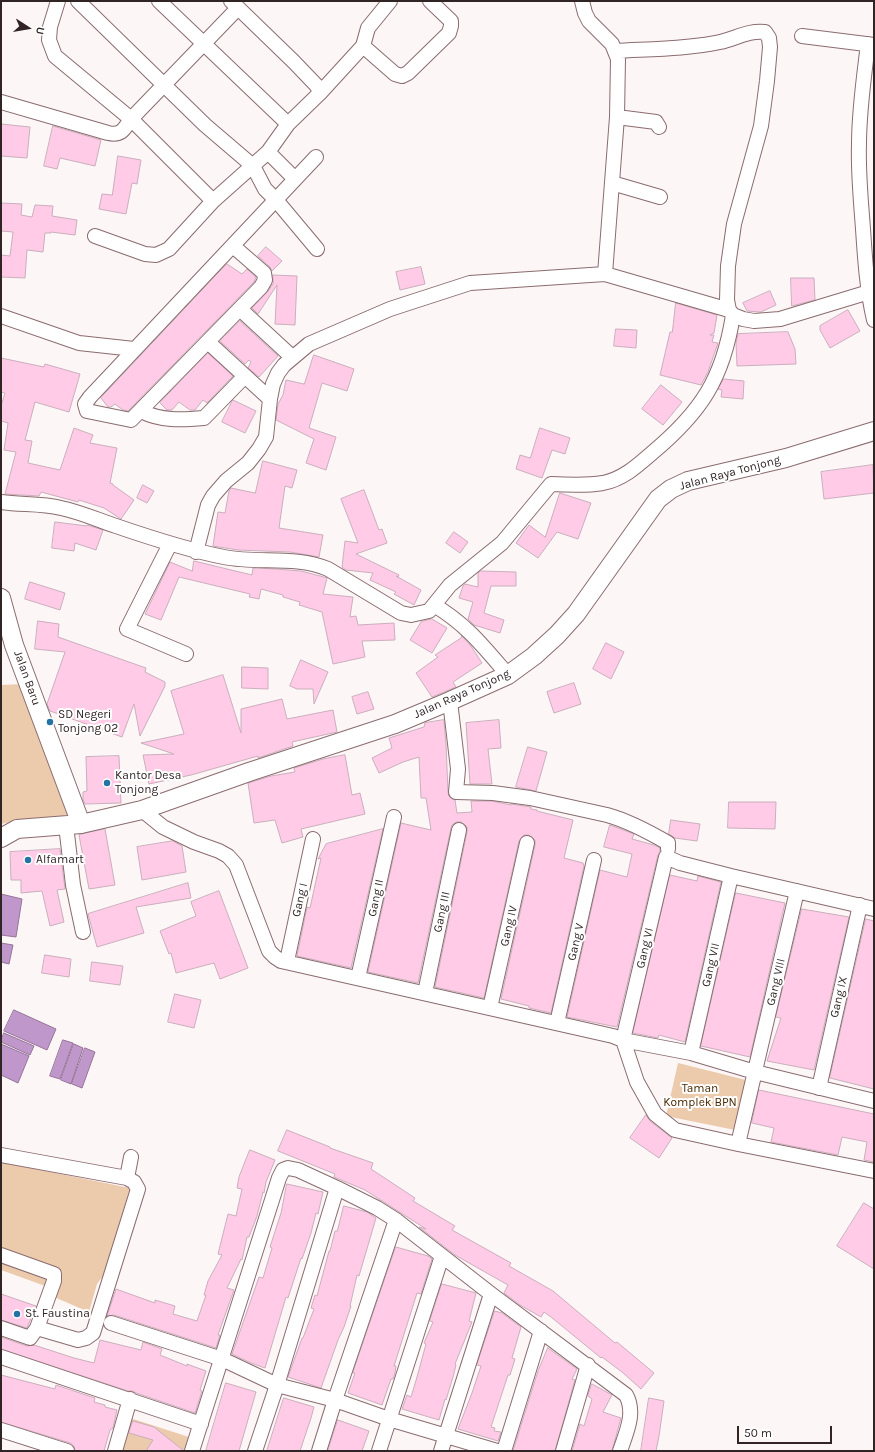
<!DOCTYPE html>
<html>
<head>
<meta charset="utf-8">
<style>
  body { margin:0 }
  #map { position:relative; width:875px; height:1452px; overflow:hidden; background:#fdf6f7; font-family:Karla,sans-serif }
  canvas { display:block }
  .frame { position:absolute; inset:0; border:2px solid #302425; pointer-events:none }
  .north { position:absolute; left:8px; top:8px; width:40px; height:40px; -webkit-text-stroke:3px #fff; paint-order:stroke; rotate:102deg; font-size:11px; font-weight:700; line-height:16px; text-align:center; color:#302425 }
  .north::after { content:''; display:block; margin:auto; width:14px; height:18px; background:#302425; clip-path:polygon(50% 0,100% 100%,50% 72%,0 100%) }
  .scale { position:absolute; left:737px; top:1426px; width:95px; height:18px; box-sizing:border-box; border:2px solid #302425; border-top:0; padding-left:5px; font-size:12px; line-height:14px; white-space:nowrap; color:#302425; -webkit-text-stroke:3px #fff; paint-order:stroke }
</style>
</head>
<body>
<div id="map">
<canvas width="875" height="1452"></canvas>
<div class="frame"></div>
<div class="north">U</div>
<div class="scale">50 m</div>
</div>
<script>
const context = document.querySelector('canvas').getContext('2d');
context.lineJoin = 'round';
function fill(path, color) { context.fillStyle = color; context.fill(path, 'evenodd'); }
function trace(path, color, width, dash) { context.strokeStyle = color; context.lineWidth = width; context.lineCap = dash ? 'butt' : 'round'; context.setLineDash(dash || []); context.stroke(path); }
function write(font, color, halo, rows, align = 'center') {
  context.font = font + ' Karla,sans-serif'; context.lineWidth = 4; context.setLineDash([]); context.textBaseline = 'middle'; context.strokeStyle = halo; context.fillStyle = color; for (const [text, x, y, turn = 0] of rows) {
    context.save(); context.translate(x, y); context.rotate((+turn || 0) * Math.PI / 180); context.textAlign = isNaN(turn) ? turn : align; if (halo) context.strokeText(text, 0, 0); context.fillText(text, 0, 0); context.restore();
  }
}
const green = new Path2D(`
  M23 684 71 815 15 821 1 824V685Z
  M678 1063 746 1080 735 1130 666 1116Z
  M1 1162 130 1188 103 1276 97 1284 89 1312 47 1294 48 1287 1 1270Z
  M130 1418 189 1437 185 1451H120Z`);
const water = new Path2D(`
  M1 894 22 899 16 937 1 935Z
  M1 943 13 945 9 964 1 962Z
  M14 1010 56 1029 47 1050 4 1031Z
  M4 1033 34 1046 30 1055 1 1042Z
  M63 1040 73 1043 60 1079 50 1076Z
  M1 1044 29 1056 18 1083 1 1075Z
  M74 1044 83 1048 71 1084 61 1080Z
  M85 1048 95 1052 82 1088 72 1084Z`);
const building = new Path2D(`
  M1 124 30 127 27 158 1 156Z
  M53 126 101 140 95 166 60 158 57 169 44 166Z
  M118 156 141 160 137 184 132 183 126 214 99 209 102 194 112 195Z
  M1 203 22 204 21 215 32 217 35 205 53 206 52 216 77 220 75 235 51 232V233H45L43 252 27 250 25 278 1 277V255L10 256 13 232 1 231Z
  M266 247 282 261 272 271 270 267 258 256Z
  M227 264 242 274 247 269 256 277 254 282 128 411 123 410 115 404 111 407H108L101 398Z
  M421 267 425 284 400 290 396 272Z
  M273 275 297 276 295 325 275 324 277 285 258 314 252 308 268 291 273 284Z
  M791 278H814L815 300 792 306Z
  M770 291 776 305 761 312 747 311 743 303Z
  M676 303 717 315 714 333 710 335H714L712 342 718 343 708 372 701 385 660 375 670 332H672Z
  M848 310 860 331 830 348 820 330V326Z
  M240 321 278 356 259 377 248 368 251 362 249 360 245 364 220 341Z
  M616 329 637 330 636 348 614 346Z
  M788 332 795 349 796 364 737 366 736 343 738 334Z
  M208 353 233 376 207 403 203 400 195 410H190L179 402 172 410H167L160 403Z
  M314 355 354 369 347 391 322 383 309 428 336 437 326 470 306 463 314 439 276 420 278 404 283 395 286 380 304 384Z
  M1 358 44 367 45 364 80 374 69 412 35 402 25 440 32 441 28 463 60 470 74 428 93 435 90 443 117 448 110 483 113 484V485L134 500 121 519 104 508 79 500 78 502 41 492 39 496 5 494 16 452 4 450 8 423 1 421V406L5 393 1 392Z
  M724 379 744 381 743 399 721 397 722 390 718 389Z
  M661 385 682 402 663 425 642 409Z
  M233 400 256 411 245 433 222 422Z
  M540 428 570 438 565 454 552 450 542 478 516 469 520 455 530 458Z
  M263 461 297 470 292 488 285 486 279 528 323 535 319 557 290 552 238 550 213 546 218 512 225 513 229 491 231 488 255 493Z
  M873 465 874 493 824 499 821 472Z
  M143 485 154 491 147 503 137 498Z
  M364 490 379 530 382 529 387 543 356 554 399 575 398 577 396 576 421 590 414 605 394 594 396 592 370 580 373 573 346 570 342 567 345 541 358 543 341 499Z
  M560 493 591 503 578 539 557 532 538 558 516 543 529 525 545 537Z
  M55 522 87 526V525L103 530 96 550 75 543 74 551 52 548Z
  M454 532 468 542 460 553 446 543Z
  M194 561 252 575 253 568 276 569 301 571 324 577 327 578 323 594 353 597 350 617 356 616 358 625 394 623 395 640 362 641 365 657 333 664 322 612 299 605 300 602 283 597V595L261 589 259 599 249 597 250 594 179 577 161 620 145 614 170 562 192 571Z
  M481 571 516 572V586H491L484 613 504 620 500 633 474 625 468 619 473 602 459 598 463 586 465 584 478 587V573Z
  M30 582 65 593 60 610 25 599Z
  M432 619 447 628 432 653 410 640 421 622Z
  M38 621 59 624 58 637 146 668 145 672 165 682V686L140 736 134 704 122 737 50 711 47 704 65 652 35 649Z
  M462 636 471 646 482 663 453 682 456 687 432 697 416 673 438 657 435 655 461 638Z
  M606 643 624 652 611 679 593 669Z
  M301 660 328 672 314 704 313 689H297L290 686Z
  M242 667 268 668V689L242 688Z
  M223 675 241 733V709L282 699 287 719 333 710 337 732 292 742 293 746 258 758V756L191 775 149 784 143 755 174 754 141 743 184 734 171 691Z
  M574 683 581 704 554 713 547 692Z
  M368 692 374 709 357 714 352 697Z
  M444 720 446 744 448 792 449 796 455 800 457 813 472 812 471 801H492L511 805V804L531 807V809L537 810V811L573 820 564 858 583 863 584 866 551 1013 529 1008V1006L501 999 535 845V840L529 835H524L521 838 519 841 484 998 435 987 467 832V827L461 822H456L452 825 451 828 418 983 368 972 401 823 431 830 426 798H421L419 757 403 762 379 773 372 758 392 748 389 738 424 727 425 723Z
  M499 720 501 748 488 749 492 784H470L466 723Z
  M528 747 547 752 536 791 516 787Z
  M345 755 352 795 360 793 365 814 301 829 303 837 282 843 275 820 254 823 248 783 271 776 295 772 294 768 323 759Z
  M119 756 121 803 85 804 83 799V792L87 791 86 757Z
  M729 802H776L775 829 728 828Z
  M671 820 700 824 697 841 675 838 669 834Z
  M610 825 634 834 632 839 654 845 660 848V851L658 855 617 1027 567 1017 600 870 627 877 632 854 604 847Z
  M105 829 115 885 89 889 79 835Z
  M383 829 351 968 297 956 307 907 310 908 321 858 318 859 326 844Z
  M173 841 182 846 186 872 142 880 137 847Z
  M60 849 65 889 57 890 64 922 50 926 42 891 21 893V880H11L10 852Z
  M670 875 697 881 698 876 721 882 685 1042 659 1035 658 1038 633 1033Z
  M188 883 191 898 136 907 144 933 97 947 88 914Z
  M219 891 248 968 220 979 214 963 176 973 171 953 169 954 160 931 196 916 191 902Z
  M736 893 785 903 750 1057 701 1046Z
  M802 909 849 917 814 1070 767 1061 781 1018 776 1017Z
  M866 919 874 921V1089L830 1078Z
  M45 955 71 959 69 977 42 973Z
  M92 962 123 966 120 985 90 981Z
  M175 994 201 1000 194 1028 168 1022Z
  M759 1090 874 1114V1162L864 1160 867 1142 842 1137 838 1155 771 1142 774 1128 752 1123Z
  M646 1115 650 1121 672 1138 659 1158 630 1138Z
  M287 1130 330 1147V1148L373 1163 371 1169 415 1198 413 1201 455 1226 452 1230 511 1263 509 1266 553 1291 615 1343 617 1342 654 1373 641 1389 622 1372 602 1357 601 1358 551 1317 544 1312 541 1317 520 1305 504 1293 508 1285 455 1255 419 1227 426 1229 365 1190 334 1177 335 1174 278 1151Z
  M250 1150 275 1160 266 1182 264 1193 263 1192 257 1216 249 1237H247L242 1260 241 1259 227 1288 234 1290 218 1335H220L216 1348 114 1315 107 1316 116 1289 155 1303V1300L175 1306 173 1314 197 1321 206 1295H204L208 1281 222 1255 218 1254 228 1214 236 1216 242 1189 237 1188 239 1177Z
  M287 1184 323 1192 318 1214 316 1213 311 1233 302 1259 301 1258 288 1298 286 1297 265 1368 251 1363 232 1354 259 1277 263 1278 272 1248 270 1247 281 1213Z
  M864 1203 874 1209V1269L837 1246Z
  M344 1206 367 1212 376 1218 359 1276 357 1275 350 1306H351L344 1327 338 1340 321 1388 288 1377 302 1338H303L314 1309 311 1308 315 1295 317 1296 329 1251H330L335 1231H337Z
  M396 1247 428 1256 432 1259 421 1294 417 1293 394 1366H396L395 1373 393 1379H391L382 1405 348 1393 355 1373H353Z
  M442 1284 476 1293 469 1321 472 1322 455 1364 456 1365 453 1377 446 1400 445 1399 439 1420 402 1409 407 1395 411 1397 417 1377 426 1344 424 1343 433 1322 430 1321Z
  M1 1294 36 1306 27 1328 1 1320Z
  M495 1311 502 1313 521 1327 512 1358 515 1359 510 1375H508L491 1427 495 1428 494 1431 501 1432 498 1441 458 1429 472 1393 481 1366 477 1365Z
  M1 1337 27 1346 34 1345 74 1358 94 1363 100 1340 141 1350 143 1342 162 1349 160 1355 187 1366V1364L206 1371 200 1390 202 1391 195 1413 136 1393 133 1391H128L1 1349Z
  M548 1348 577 1369 572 1379 575 1380 555 1451H513L538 1371Z
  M1 1375 55 1389 56 1385 95 1398 94 1402 105 1405V1407L117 1410 113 1428 110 1430 104 1451H75L74 1446 70 1443 1 1422Z
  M226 1383 256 1392 239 1451H206Z
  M592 1384 612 1395 603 1412 621 1418 612 1451H572L580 1424 584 1426 592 1399 588 1396Z
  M284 1398 314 1407 311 1418 300 1451H267Z
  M649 1398 664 1401 659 1436 656 1451H641Z
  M338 1420 369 1431 362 1451H328Z
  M133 1421 154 1427 184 1451H146L153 1440 129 1433Z`);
const minor = new Path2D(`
  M58 1 50 27 49 40 55 56 131 119 213 201
  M78 1 205 125 253 166 265 189 276 200 317 249
  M159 1 288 124
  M231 1 294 62 317 86 320 93
  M582 1 585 13 589 21 612 44 618 59 617 117 605 274
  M802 36 874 45
  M868 44C864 77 859 110 859 144 858 173 861 201 863 229 865 259 867 290 874 320
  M363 46 395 74 402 76 408 73 449 33 451 26V21L430 1
  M615 51C648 49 688 49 720 42 735 39 748 30 765 32L769 38 770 47 767 81 761 126 734 224 728 266 727 300 729 310 733 315 743 319 754 321 780 319 869 292
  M1 102 108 133C122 136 124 129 131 119L238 8
  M617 117 656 122 659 127
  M268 152 295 179
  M612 183 660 197
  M95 236 145 254 156 255 169 249 213 201 268 152 288 124 320 93 363 46 368 28 390 1
  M233 246 264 273 265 280 261 287 131 420 87 411 85 404 90 397 316 157
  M240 309 292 357
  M1 316 79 343 134 349
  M208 342 270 399
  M141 411C161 421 181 420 204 418L245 376
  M1 502C21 505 41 503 61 508 80 512 98 520 116 526 151 538 187 550 224 557 258 564 295 555 328 569L401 613 411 615 429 611 450 585 502 543 551 484C568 485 586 486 603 483 623 479 637 466 652 453 701 412 723 379 733 315
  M170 544 127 629 186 654
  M196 552 208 505 213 496 226 481 248 463 259 449 266 437 270 399 273 384 278 373 284 365 309 344 390 309 470 283 605 274 729 310
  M434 605C467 625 483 646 508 675
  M450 701 458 769 456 792 493 793 530 798 607 815C629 821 649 832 668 843V849
  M142 810 163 827 194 842 219 851 228 856 236 865 269 951 275 957 281 961 613 1036 623 1040 691 1053 755 1072 874 1101
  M66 825 73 885 83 932
  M797 891 738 1144 874 1171
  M287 961 313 839
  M358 978 394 817
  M425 993 459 830
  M490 1008 527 843
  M557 1023 594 860
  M691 1053 731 876
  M819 1088 860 905
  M738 1144 675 1130 655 1114 637 1082 623 1040 666 857 680 863 731 876 874 909
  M1 1155 127 1178 134 1182 138 1189 93 1333 86 1338 78 1340 37 1328 30 1338 1 1328
  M127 1178 131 1157
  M1 1255 54 1274V1281L37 1328
  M111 1323 222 1359 277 1385 335 1400 389 1419 497 1451
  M1 1357 201 1424
  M1 1430 67 1451
  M115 1451 130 1399
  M192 1451 279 1178 283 1170 288 1168 298 1170 337 1188 377 1208 396 1220 491 1294 626 1395C636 1413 626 1433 620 1451
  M255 1451 277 1385 337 1188
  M319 1451 335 1400 396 1220
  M379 1451 442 1256
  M441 1451 491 1294
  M504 1451 541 1331
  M563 1451 588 1365`);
const major = new Path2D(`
  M1 598 14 645 81 824
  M1 838 17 829 81 824 142 810 249 772 395 724 450 701 508 675 534 656 557 635 576 614 658 499 671 489 688 481 786 458 874 431`);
const markers = [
  [50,722,4,"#2473a5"],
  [107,783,4,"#2473a5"],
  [28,860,4,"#2473a5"],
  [17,1314,4,"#2473a5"]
];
const streetNames = [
  ["Jalan Raya Tonjong",730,473,-15],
  ["Jalan Baru",27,678,70],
  ["Jalan Raya Tonjong",462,694,-24],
  ["Gang II",376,898,-78],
  ["Gang I",300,900,-77],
  ["Gang III",442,912,-78],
  ["Gang IV",509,926,-77],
  ["Gang V",576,942,-77],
  ["Gang VI",645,948,-77],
  ["Gang VII",711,965,-77],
  ["Gang VIII",776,982,-77],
  ["Gang IX",839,997,-77]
];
const poiNames = [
  ["SD Negeri",58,715],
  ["Tonjong 02",58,729],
  ["Kantor Desa",115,776],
  ["Tonjong",115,790],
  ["Alfamart",36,860],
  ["St. Faustina",25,1314]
];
const parkNames = [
  ["Taman",700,1089],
  ["Komplek BPN",700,1103]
];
fill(green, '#eccaac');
fill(water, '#c097ca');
trace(water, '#957498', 1);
fill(building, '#ffcbe6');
trace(building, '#caaebc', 1);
trace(minor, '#8a6c6f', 16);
trace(major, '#8a6c6f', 20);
trace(minor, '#fff', 14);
trace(major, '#fff', 18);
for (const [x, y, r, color] of markers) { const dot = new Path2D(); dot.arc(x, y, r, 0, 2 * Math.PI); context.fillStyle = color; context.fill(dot); trace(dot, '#fff', 1.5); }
write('12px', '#302425', '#fff', streetNames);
write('12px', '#302425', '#fff', poiNames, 'left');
write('12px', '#492801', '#fff', parkNames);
</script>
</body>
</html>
